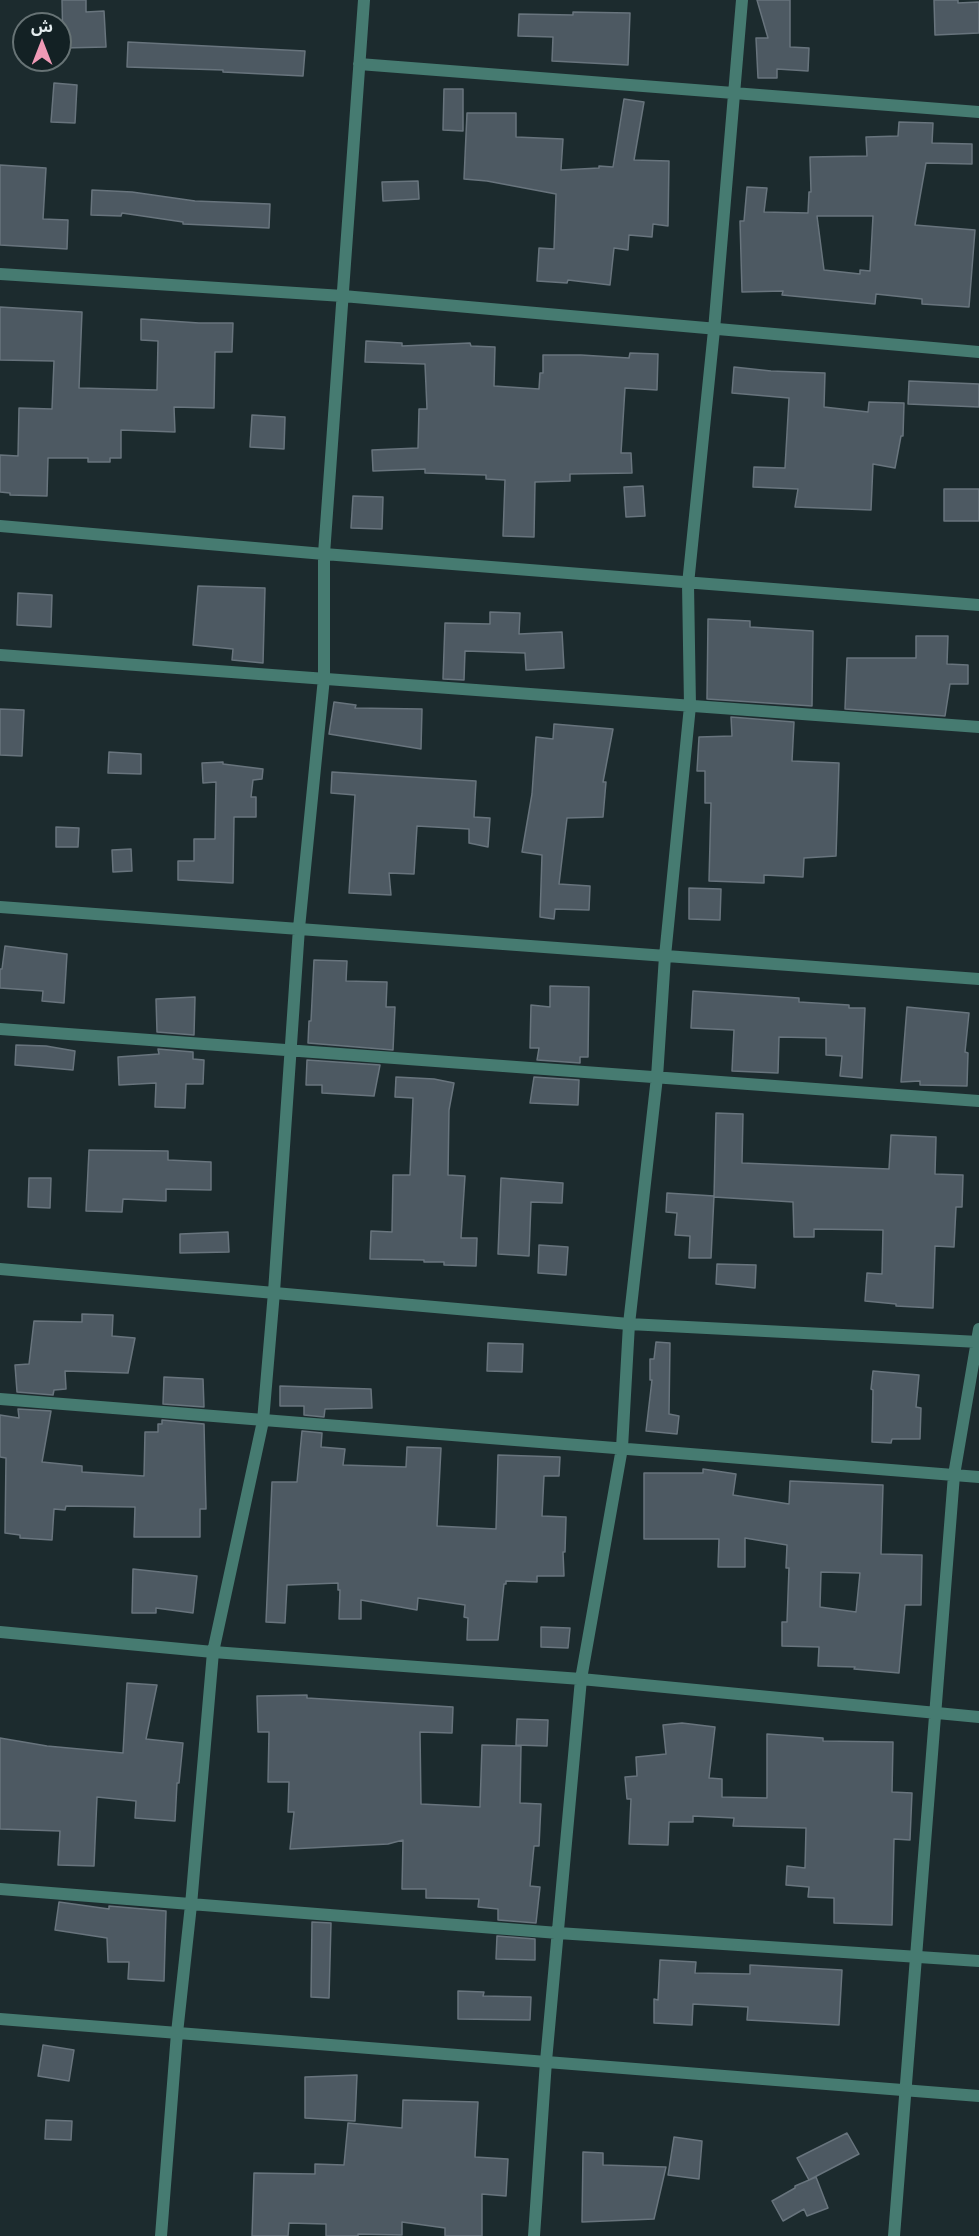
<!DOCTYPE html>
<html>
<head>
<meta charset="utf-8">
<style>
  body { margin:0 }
  #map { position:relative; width:979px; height:2236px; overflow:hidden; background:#1c2b2e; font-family:"Golos Text","Noto Sans Arabic",sans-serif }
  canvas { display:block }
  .north { position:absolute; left:12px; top:12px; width:60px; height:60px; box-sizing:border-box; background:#132124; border:2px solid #677375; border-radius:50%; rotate:0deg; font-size:16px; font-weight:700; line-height:24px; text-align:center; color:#e4edef }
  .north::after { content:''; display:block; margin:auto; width:21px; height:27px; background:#f09ab6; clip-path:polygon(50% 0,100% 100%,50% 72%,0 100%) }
</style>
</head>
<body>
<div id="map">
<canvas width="979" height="2236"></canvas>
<div class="north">ش</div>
</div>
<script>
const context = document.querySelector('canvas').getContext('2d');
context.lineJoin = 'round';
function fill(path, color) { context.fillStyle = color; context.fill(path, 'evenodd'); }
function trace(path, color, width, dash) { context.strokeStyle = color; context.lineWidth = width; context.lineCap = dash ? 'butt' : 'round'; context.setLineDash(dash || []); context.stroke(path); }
const building = new Path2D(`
  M62 0H86V12L104 11 106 47 63 48Z
  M757 0H790V47L809 48 808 71 777 69V78H758L756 38H768Z
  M934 0H958V3L979 2V33L935 35Z
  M573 12 630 13 628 65 552 61 553 37 518 36 519 14 573 15Z
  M128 42 305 51 303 76 223 72V70L127 67Z
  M54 83 77 85 75 123 51 122Z
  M444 89H463V131L443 130Z
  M624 99 644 102 634 160 669 161 668 226 653 224 652 237 629 235 628 250 614 248 610 285 568 280 567 283 537 281 539 248 554 249 556 194 487 181 464 179 467 113H516V137L563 139 561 170 599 168V166L613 167Z
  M899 122 933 123 932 143 972 144V164L926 163 915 225 975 230 969 307 922 304V299L876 294 875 304 782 295 783 291 742 292 740 221H744L747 187 767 188 764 212 808 213 809 192H811L810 157 867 156 866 137 898 136ZM817 216H873L870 271 860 270V274L824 270Z
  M0 165 46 168 43 219 68 220 67 249 0 245Z
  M418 181 419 199 383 201 382 182Z
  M92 190 132 192 195 201 270 204 269 228 183 224V222L122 213 121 216 91 215Z
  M0 307 82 312 79 388 157 390 158 341 141 340V319L199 323H233L232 352H215L214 408 174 407 175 432 121 430V458H110V462H88V458H48L47 496 10 495V493L0 492V455L18 456 19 408 52 409 54 361 0 360Z
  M366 341 402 343V346L470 343 471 346 495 347 494 386 539 389 540 373H543V355H581L629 358 630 353 658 354 657 390 625 388 621 453H631L632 473 570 474V481L535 482 534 537 503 536 505 480 486 479V475L425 473V469L373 471 372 450 418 448 419 409H427L425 364 365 362Z
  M734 367 771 371 825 373 824 407 868 412 869 402 904 403 903 436H901L895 468 873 464 871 510 795 507 798 489 753 487 754 467 785 468 789 398 732 393Z
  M909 381 979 384V407L908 404Z
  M252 415 285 417 284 449 250 447Z
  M643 486 645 516 626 517 624 487Z
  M944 489H979V521H944Z
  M353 496 383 497 382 529 351 528Z
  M198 586 265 588 263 663 232 660 233 649 193 645Z
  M18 593 52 595 51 627 17 625Z
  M490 612 520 613 519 634 562 632 564 668 526 670 525 653 465 651 464 680 443 679 445 623 490 624Z
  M708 619 750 621V627L813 631 812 706 707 699Z
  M916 636H948L947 664 968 665V684H950L945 716 845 709 847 658H916Z
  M334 702 356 705 355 708 422 709 421 749 329 734Z
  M0 709 24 710 22 756 0 755Z
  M731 717 794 722 792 761 839 763 836 856 804 858 803 877 764 875V883L709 881 711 803H705V771H697L699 737 732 736Z
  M554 724 613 729 603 782H606L603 817 567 818 559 884 590 886 589 910 555 909 554 919 540 917 542 855 522 852 532 794 536 737 553 739Z
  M109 752 141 754V774L108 773Z
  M223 762V764L263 769 262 779 253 780 251 797H256V817H234L233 883 178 880V861H194V839H215L216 782 203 783 202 763Z
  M332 772 476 781 474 817 490 818 488 847 469 843V829L417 826 414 874 389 873 391 895 349 893 355 795 331 793Z
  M56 827 79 828 78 847H56Z
  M131 849 132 871 113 872 112 850Z
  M689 888 721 889 720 920 689 919Z
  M5 946 67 954 64 1003 42 1001 43 991 0 988V969H2Z
  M314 960 347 961 346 981 387 982 386 1007H395L393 1050 308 1043 309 1021H311Z
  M550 986 589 987 588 1057H580V1063L537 1060 539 1048H530L531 1005 550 1007Z
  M693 991 799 998V1002L849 1005V1008H865L862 1078 840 1076 842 1056 826 1055V1038L779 1037 778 1073 732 1071 734 1030 691 1028Z
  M195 997 194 1035 157 1032 156 999Z
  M907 1007 969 1013 965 1052 968 1053 967 1086 920 1085V1081L901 1082Z
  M16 1045 46 1046 75 1051 73 1070 15 1065Z
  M158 1049 193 1052V1059L204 1060 203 1084H186L185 1108 155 1107 156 1083 119 1085 118 1057 159 1054Z
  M307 1060 380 1065 374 1096 322 1093V1085H306Z
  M396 1077 434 1079 454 1083 449 1110 448 1175 465 1176 461 1238H477L476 1266 444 1265V1262H424V1260L370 1259 371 1231 392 1232 393 1175H410L413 1098 395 1097Z
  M534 1077 579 1080 578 1105 530 1103Z
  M716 1113 743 1114 742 1163 889 1169 891 1135 936 1137 935 1174 963 1175 962 1207H956L954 1247 935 1246 933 1308 896 1306V1304L865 1301 867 1273 882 1274 883 1230 814 1229V1237H794L793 1202 714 1197Z
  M89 1150 168 1151V1160L211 1162V1190L166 1189V1201L123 1199 122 1212 86 1211Z
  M29 1178H51L50 1208 28 1207Z
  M501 1178 563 1183 562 1203 531 1202 529 1256 498 1254Z
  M667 1193 714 1196 711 1258H689L690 1236 675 1235 677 1213 666 1212Z
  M228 1232 229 1252 180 1253V1234Z
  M539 1245 568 1247 566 1275 538 1273Z
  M717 1264 756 1265 755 1288 716 1284Z
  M82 1314 113 1315 112 1336 135 1338 128 1373 65 1371 66 1389 54 1390 53 1395 17 1392 15 1365 29 1364 34 1321 82 1322Z
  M656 1342 670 1343 669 1414 679 1416 677 1434 646 1431 652 1380H650V1359H654Z
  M488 1343 523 1344 522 1372 487 1371Z
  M873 1371 919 1375 916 1407 921 1408 920 1439H892L891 1443 872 1442 873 1390 871 1389Z
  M164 1377 203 1379 204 1407 163 1404Z
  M280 1386 371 1389 372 1408 325 1409 324 1417 304 1415V1406H280Z
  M18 1409 51 1411 42 1462 82 1466V1472L144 1476 145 1432H158V1424H162V1420L204 1424 206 1509H200V1537H134L135 1507 66 1506 65 1510 54 1509 52 1540 20 1538V1535L5 1533 6 1458 0 1457V1415L19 1418Z
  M302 1431 322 1433 321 1447 345 1449 343 1465 406 1467 407 1447 441 1448 437 1526 496 1529 498 1455 560 1457 559 1476H544L542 1516 566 1517 565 1552H563L564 1576H537V1582L506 1581V1584H504L498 1640H467L468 1618 464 1617 465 1605 418 1598 417 1610 361 1600V1619H339L340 1590H338V1583L287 1585 285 1623 266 1622 272 1482H297Z
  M703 1469 736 1474 733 1495 789 1504 790 1481 883 1485 881 1554 922 1555 921 1605H905L899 1673 854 1669 855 1667 818 1666 819 1647 782 1646V1622H787L789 1568H786L787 1545 745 1538V1567H718L719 1539H644V1473H703ZM821 1572 860 1573 856 1612 820 1607Z
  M133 1569 197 1576 193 1613 156 1608V1613H132Z
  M541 1627 570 1628 568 1648 541 1647Z
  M127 1683 157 1685 146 1739 183 1743 179 1783H177L175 1821 135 1818 136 1801 97 1797 94 1866 58 1865 60 1831 0 1829V1738L47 1746 123 1753Z
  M307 1695V1698L453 1707 452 1733 420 1732 421 1804 480 1807 482 1745 521 1746 520 1803 541 1804 539 1846H534L530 1886 540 1887 536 1923 498 1920V1909L478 1907 479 1899 426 1898V1889H402L403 1840 388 1844 290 1849 294 1812H288L289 1782H268L269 1732H258L257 1696Z
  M517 1719 548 1720 547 1746 516 1745Z
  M682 1723 715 1727 709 1778 722 1779V1797L767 1798V1734L823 1738V1741L893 1742 892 1792 912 1793 910 1840 894 1839 892 1925 834 1923V1898L808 1897 809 1887 786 1885 787 1866 805 1868 806 1828 733 1826 734 1818 693 1816V1822H669L668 1845 629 1844 631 1799H627L625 1777 637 1776 636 1757 666 1754 663 1725Z
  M59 1902 109 1909V1906L166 1911 164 1981 128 1979 129 1962H108L107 1938 55 1930Z
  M312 1922 331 1923 329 1998 311 1997Z
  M497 1936 535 1939V1960L496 1959Z
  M660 1960 696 1962 695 1973 750 1974V1965L842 1970 839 2025 747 2020 748 2007 693 2004 692 2025 654 2023V1999L658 2000Z
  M458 1991 484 1992 483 1996 531 1997 530 2020 458 2019Z
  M43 2045 74 2050 69 2081 38 2076Z
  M357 2075 355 2121 305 2118V2077Z
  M403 2100 478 2102 475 2157 508 2159 506 2196 482 2194V2236H445V2228L402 2222V2235L358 2234V2236H326V2224L289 2223 288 2236H252L254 2173 315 2174V2164L344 2165 348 2123 402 2128Z
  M46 2120 72 2121 71 2140 45 2139Z
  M847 2133 859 2154 809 2180 797 2158Z
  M674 2137 702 2141 699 2179 668 2175Z
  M583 2152 603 2153V2165L666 2167 654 2219 582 2222Z
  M816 2177 828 2208 807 2216 804 2209 783 2221 772 2201 795 2188V2186Z`);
const minor = new Path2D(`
  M359 64 979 112
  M0 274 343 296 979 352
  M0 526 324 554 979 605
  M0 655 979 727
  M0 907 979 979
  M0 1029 979 1101
  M0 1269 629 1324 979 1342
  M0 1399 979 1477
  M0 1632 213 1652 581 1679 979 1717
  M0 1889 558 1933 979 1961
  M0 2019 979 2096
  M161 2236 177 2033 191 1905 213 1652 263 1421 274 1292 299 928 324 678V554L364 0
  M534 2236 546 2061 581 1679 622 1448 629 1324 657 1077 665 956 690 706 688 584 714 330 742 0
  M894 2236 954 1475 979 1329`);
fill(building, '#4d5962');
trace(building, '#68747d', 1.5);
trace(minor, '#467b71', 12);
</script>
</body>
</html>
